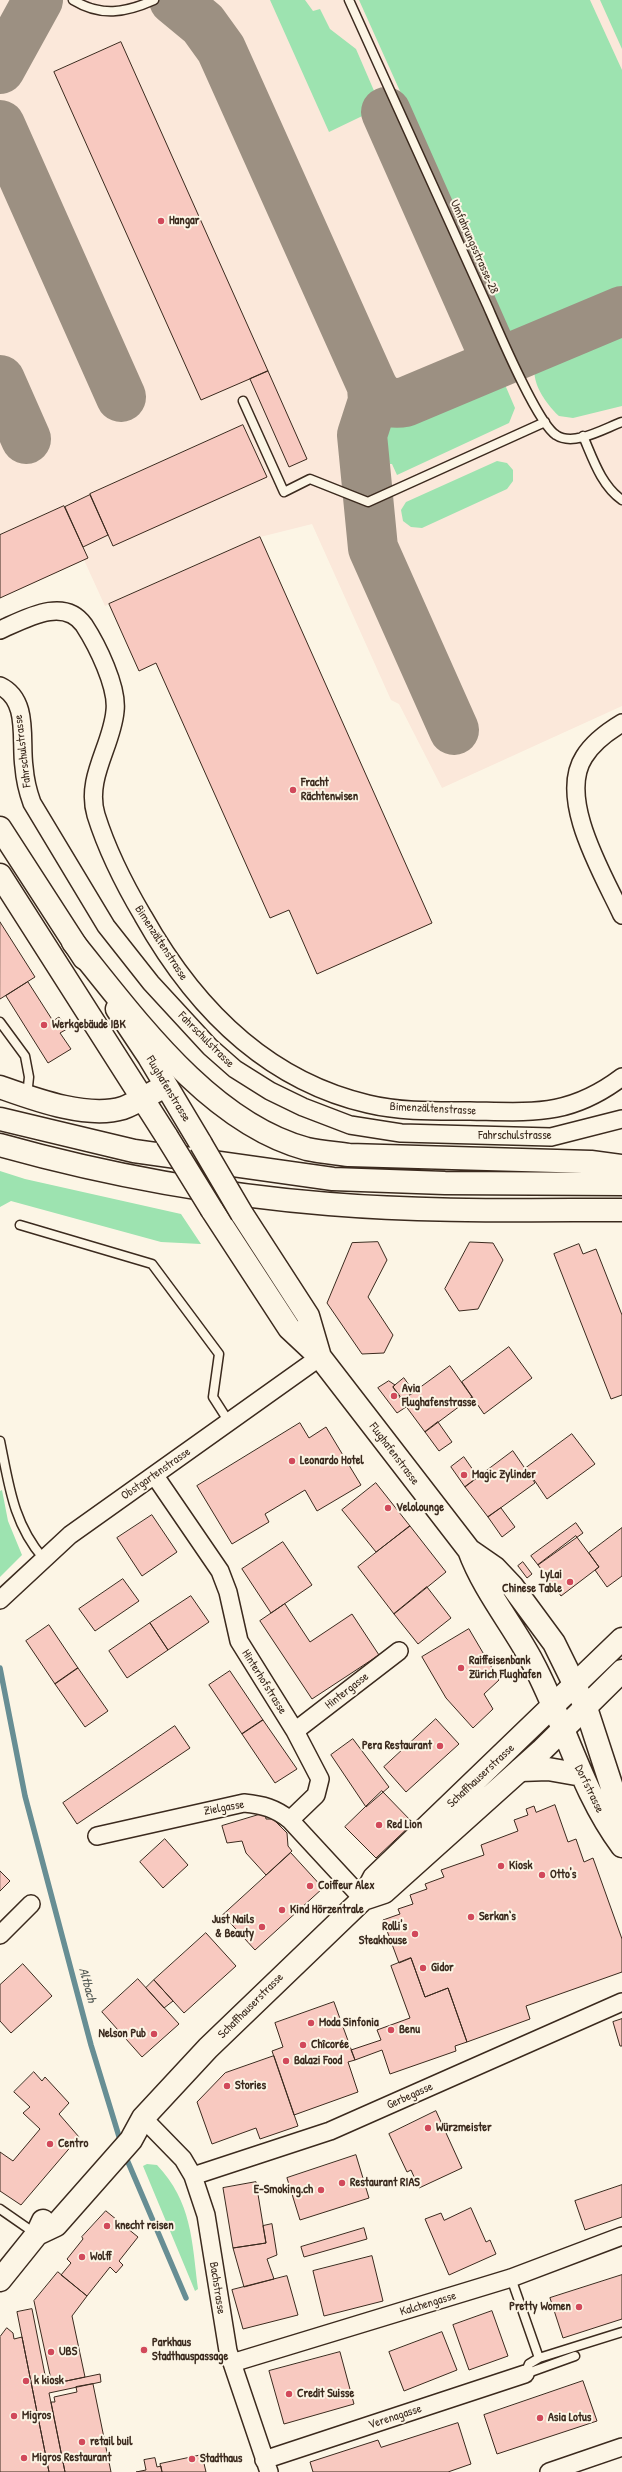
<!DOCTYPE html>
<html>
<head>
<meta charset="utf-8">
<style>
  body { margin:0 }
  canvas { display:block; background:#fcf5e5 }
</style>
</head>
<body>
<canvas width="622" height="2472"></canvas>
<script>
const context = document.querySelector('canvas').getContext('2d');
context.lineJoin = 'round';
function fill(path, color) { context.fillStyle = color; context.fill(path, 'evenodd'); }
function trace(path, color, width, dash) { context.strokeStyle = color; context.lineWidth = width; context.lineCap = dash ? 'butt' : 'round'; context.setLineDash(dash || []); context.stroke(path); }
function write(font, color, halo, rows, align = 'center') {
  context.font = font + ' "Patrick Hand",sans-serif'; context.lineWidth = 4; context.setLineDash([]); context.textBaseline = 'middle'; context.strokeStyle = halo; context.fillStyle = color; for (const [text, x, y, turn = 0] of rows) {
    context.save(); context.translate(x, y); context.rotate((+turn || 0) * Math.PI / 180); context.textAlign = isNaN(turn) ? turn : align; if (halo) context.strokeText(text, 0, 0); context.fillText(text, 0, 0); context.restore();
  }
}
const built = new Path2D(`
  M0 0H622V706L442 788 399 704 391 700 312 524 260 537 105 606 84 560 0 598Z`);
const green = new Path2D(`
  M270 0H305L313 11 320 9 330 29 356 49 381 107 329 132Z
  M359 0H590L622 70V300L529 338 518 337 507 329Z
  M600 0H622V49Z
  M622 323V406L573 418 559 416C543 401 520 367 547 353Z
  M500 373 515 408 509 423 397 475 392 464H390L376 427Z
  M497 461 507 463 513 470V481L507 489 422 528 411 527 403 521 401 510 406 502Z
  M0 1171 25 1179 181 1214 201 1244 161 1242 11 1201 0 1207Z
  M2 1490 8 1521 22 1555 0 1577V1491Z
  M147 2164 157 2165C192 2202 192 2241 198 2289L195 2291 143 2166Z`);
const stream = new Path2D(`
  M0 1668 25 1796 91 2045 121 2143
  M125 2155 186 2298`);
const taxiway = new Path2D(`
  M174 0 203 24 221 49 372 386C379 400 390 405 405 402L622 311
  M0 69 38 0
  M386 112 490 347V360L481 369
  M0 125 121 397
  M0 380 26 439
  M372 386 373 401 362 435 373 548 454 730`);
const building = new Path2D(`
  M121 42 268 371 201 400 54 72Z
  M268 371 307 459 289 467 250 379Z
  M243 425 267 477 113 546 90 494Z
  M90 495 108 535 83 547 65 507Z
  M64 506 88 558 0 598V535Z
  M260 537 432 923 317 974 289 910 270 918 156 663 139 671 109 604Z
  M0 922 35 977 0 999Z
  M28 982 53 1021 59 1017 67 1029 60 1033 71 1049 48 1063 6 996Z
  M378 1242 387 1260 368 1297 393 1335 384 1353 362 1354 327 1303 352 1243Z
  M470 1242 493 1243 503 1260 478 1309 459 1311 445 1289Z
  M579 1244 583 1254 596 1249 622 1315V1395L611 1399 554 1254Z
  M509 1347 532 1378 484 1414 462 1382Z
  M450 1366 472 1397 425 1432 402 1401Z
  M404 1378 414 1392 403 1400 393 1387Z
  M389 1381 395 1385 393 1387 406 1407 397 1413 378 1388Z
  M438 1422 452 1442 439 1451 425 1432Z
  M300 1423 309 1438 326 1427 361 1485 317 1511 305 1490 265 1514 269 1522 232 1544 197 1486Z
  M572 1434 595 1464 547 1499 526 1468Z
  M513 1451 535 1483 488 1517 465 1487Z
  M464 1457 478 1477 465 1487 451 1467Z
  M376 1483 410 1526 376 1552 342 1510Z
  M501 1508 515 1527 502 1537 488 1517Z
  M152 1515 177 1552 142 1576 117 1538Z
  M576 1523 583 1533 538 1565 531 1556Z
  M410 1526 446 1572 394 1614 358 1567Z
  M622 1528V1576L607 1587 595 1570 599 1567 589 1553Z
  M576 1536 599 1567 561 1596 538 1565Z
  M283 1542 312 1585 271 1613 242 1569Z
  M523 1562 532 1574 527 1578 518 1566Z
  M123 1579 139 1601 95 1631 79 1609Z
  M427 1587 451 1618 418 1644 394 1614Z
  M191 1596 209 1622 168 1650 150 1623Z
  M285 1604 310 1642 352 1614 379 1655 312 1699 260 1621Z
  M150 1623 168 1650 127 1678 109 1651Z
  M49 1625 78 1668 55 1684 26 1641Z
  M469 1629 499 1680 484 1694 493 1709 473 1728 446 1698 422 1657Z
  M78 1668 108 1711 85 1727 55 1684Z
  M230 1671 263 1720 242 1734 209 1685Z
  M436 1719 459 1744 406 1792 384 1767Z
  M263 1720 297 1769 275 1783 242 1734Z
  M175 1726 190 1748 77 1824 63 1803Z
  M353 1739 389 1787 366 1807 331 1755Z
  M382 1791 413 1823 376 1858 345 1827Z
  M555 1805 568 1842 576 1839 584 1862 593 1858 622 1939V1972L526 2006 530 2019 467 2042 448 1988 425 1997 411 1958 399 1963 383 1920 400 1914 398 1909 413 1904 410 1895 427 1889 425 1884 444 1877 441 1870 484 1855 481 1845 518 1831 514 1820 528 1815 526 1809 534 1806 536 1812Z
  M265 1813 266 1819H273L287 1833 288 1846 292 1851 266 1875 246 1853 242 1841 227 1843 222 1826Z
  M165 1839 188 1865 163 1888 140 1862Z
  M291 1853 323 1888 255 1950 223 1915Z
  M0 1871 10 1881 0 1891Z
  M206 1933 236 1966 184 2013 154 1980Z
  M411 1958 425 1997 448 1988 467 2042 455 2046 456 2051 390 2074 382 2050 355 2060 351 2050 381 2040 377 2030 410 2018 391 1966Z
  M23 1964 52 1996 11 2033 0 2021V1985Z
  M138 1979 179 2024 142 2057 102 2012Z
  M154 1980 173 2001 164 2008 146 1988Z
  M334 2002 355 2060 348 2062 358 2092 294 2115 272 2051 283 2047 275 2023Z
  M622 2019V2046H620L613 2022Z
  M274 2056 298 2126 260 2139 256 2128 212 2144 197 2102 225 2073Z
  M34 2072 42 2081 45 2077 69 2103 59 2114 79 2137 21 2205 0 2191V2152L13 2161 40 2129 23 2113 30 2107 14 2092Z
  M436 2111 462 2168 419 2188 411 2170 407 2172 389 2134Z
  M356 2155 369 2198 300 2220 287 2178Z
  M256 2182 266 2243 233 2248 223 2188Z
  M622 2185V2217L585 2230 575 2201Z
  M471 2208 486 2242 490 2240 496 2254 449 2275 425 2219 441 2213 444 2220Z
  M106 2211 138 2237 119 2261 123 2265 116 2273 110 2267 87 2296 61 2275 71 2263 67 2259 83 2239 82 2237Z
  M272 2224 277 2255 267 2259 274 2279 244 2287 233 2248 266 2243 263 2226Z
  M364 2228 367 2239 304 2257 301 2247Z
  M372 2256 383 2301 324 2316 313 2271Z
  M58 2272 87 2296 72 2316 85 2377 52 2384 34 2301Z
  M622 2275V2319L563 2338 550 2298Z
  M287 2276 298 2315 243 2329 232 2290Z
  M32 2309 47 2385 100 2374 101 2382 49 2393 65 2472H49L17 2312Z
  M492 2311 508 2356 469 2370 453 2325Z
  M7 2328 13 2333 14 2339 22 2337 49 2472H0V2337Z
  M442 2332 457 2370 404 2391 389 2352Z
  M340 2352 354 2404 284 2424 269 2371Z
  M583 2381 597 2421 497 2454 484 2415Z
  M93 2384 111 2472H65L51 2402H55L54 2397 77 2392 76 2387Z
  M458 2423 471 2464 448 2472H313L310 2462 378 2440 381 2447Z
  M202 2455 206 2472H162L160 2464Z
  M155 2458 157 2467 161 2466 162 2472H136L146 2470 144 2460Z`);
const lane = new Path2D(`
  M73 0C101 17 125 13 154 0
  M349 0C395 102 441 204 487 305 498 330 537 423 556 435 574 447 605 428 622 422
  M243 401 284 492 310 479 368 502 545 422
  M583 436C593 459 601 485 622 500
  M0 1022 25 1056 29 1077 27 1096
  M20 1225 152 1264 219 1354 213 1397 229 1422
  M0 1441C9 1485 13 1523 43 1558
  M0 2209 36 2234
  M511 2278 539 2358
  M525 2374 529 2364 539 2358 622 2332
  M525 2374 575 2356`);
const street = new Path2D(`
  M0 630C25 619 64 596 84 625 97 645 118 687 115 711 112 746 85 778 96 815 107 850 124 884 143 916 193 1005 265 1080 368 1104 401 1112 436 1111 470 1111 532 1112 569 1117 622 1077
  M0 686C30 700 20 741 24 767 25 780 28 792 32 803L106 926 151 983 210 1047 235 1069 270 1091 303 1107 350 1125 401 1133 551 1137 622 1119
  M622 723C607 732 593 742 584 757 557 799 604 876 622 915
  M155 1476 220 1571 228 1592 239 1641 295 1731 320 1779 316 1795 290 1820
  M0 1600 70 1535 320 1357
  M295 1731 399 1651
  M97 1836 244 1803C263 1805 275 1808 290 1820L363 1899
  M0 1935 31 1904
  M143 2118 183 2159 193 2176 206 2215 228 2351 269 2472
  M193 2176 330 2131 622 2002
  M232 2363 511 2278 622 2236
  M264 2460 525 2374
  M549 2472 622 2447`);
const secondary = new Path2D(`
  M0 828 84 958
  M0 875 167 1137
  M117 1009 149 1057 201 1144
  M0 1087C34 1099 87 1119 123 1108 134 1104 145 1097 156 1091
  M212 1210 289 1328 320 1357 469 1550C484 1591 513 1625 533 1663 565 1723 581 1791 622 1846
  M242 1214 308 1316 320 1357
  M469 1550 495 1568 512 1586 554 1643 586 1708 622 1818
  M520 1770 548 1769 582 1775`);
const primary = new Path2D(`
  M363 1899 384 1892 541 1751 622 1671
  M37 2234 56 2225 131 2140 143 2118 208 2048 363 1899 374 1878 622 1639
  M0 2280 37 2234 43 2221`);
const highway = new Path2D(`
  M73 942C134 1017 209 1123 307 1149 321 1152 335 1153 349 1155L591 1162 622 1166
  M0 1119 134 1151 333 1179 445 1183 622 1184
  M0 1145C107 1175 218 1195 329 1204 426 1212 524 1210 622 1210`);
const secondaryBridge = new Path2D(`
  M167 1137 212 1210
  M201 1144 242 1214`);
const markers = [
  [161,221,4,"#d1495b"],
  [293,790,4,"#d1495b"],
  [44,1025,4,"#d1495b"],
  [394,1396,4,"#d1495b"],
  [292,1461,4,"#d1495b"],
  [464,1475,4,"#d1495b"],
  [388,1508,4,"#d1495b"],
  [570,1582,4,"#d1495b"],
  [461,1668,4,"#d1495b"],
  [440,1746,4,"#d1495b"],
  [379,1825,4,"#d1495b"],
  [501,1866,4,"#d1495b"],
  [542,1875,4,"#d1495b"],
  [310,1886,4,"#d1495b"],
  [282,1910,4,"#d1495b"],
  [471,1917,4,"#d1495b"],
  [262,1927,4,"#d1495b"],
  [415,1934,4,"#d1495b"],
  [423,1968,4,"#d1495b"],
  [311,2023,4,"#d1495b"],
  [391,2030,4,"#d1495b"],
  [154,2034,4,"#d1495b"],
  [303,2045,4,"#d1495b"],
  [286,2061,4,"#d1495b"],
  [227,2086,4,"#d1495b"],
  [428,2128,4,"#d1495b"],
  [50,2144,4,"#d1495b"],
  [342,2183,4,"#d1495b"],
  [321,2190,4,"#d1495b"],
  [107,2226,4,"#d1495b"],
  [82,2257,4,"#d1495b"],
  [579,2307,4,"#d1495b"],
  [144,2350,4,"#d1495b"],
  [51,2352,4,"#d1495b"],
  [26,2381,4,"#d1495b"],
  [289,2394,4,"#d1495b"],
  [14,2416,4,"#d1495b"],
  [540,2418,4,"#d1495b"],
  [82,2442,4,"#d1495b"],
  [24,2458,4,"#d1495b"],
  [192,2459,4,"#d1495b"]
];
const poiNames = [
  ["Hangar",169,221],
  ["Fracht",301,783],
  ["Rächtenwisen",301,797],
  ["Werkgebäude IBK",52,1025],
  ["Avia",402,1389],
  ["Flughafenstrasse",402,1403],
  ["Leonardo Hotel",300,1461],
  ["Magic Zylinder",472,1475],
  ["Velolounge",396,1508],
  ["LyLai",562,1575,"right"],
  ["Chinese Table",562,1589,"right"],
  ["Raiffeisenbank",469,1661],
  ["Zürich Flughafen",469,1675],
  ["Pera Restaurant",432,1746,"right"],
  ["Red Lion",387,1825],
  ["Kiosk",509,1866],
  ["Otto's",550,1875],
  ["Coiffeur Alex",318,1886],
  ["Kind Hörzentrale",290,1910],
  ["Serkan‘s",479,1917],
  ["Just Nails",254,1920,"right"],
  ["& Beauty",254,1934,"right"],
  ["Rolli's",407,1927,"right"],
  ["Steakhouse",407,1941,"right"],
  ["Gidor",431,1968],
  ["Moda Sinfonia",319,2023],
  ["Benu",399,2030],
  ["Nelson Pub",146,2034,"right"],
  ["Chîcorée",311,2045],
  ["Balazi Food",294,2061],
  ["Stories",235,2086],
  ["Würzmeister",436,2128],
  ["Centro",58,2144],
  ["Restaurant RIAS",350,2183],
  ["E-Smoking.ch",313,2190,"right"],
  ["knecht reisen",115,2226],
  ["Wolff",90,2257],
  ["Pretty Women",571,2307,"right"],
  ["Parkhaus",152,2343],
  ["Stadthauspassage",152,2357],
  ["UBS",59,2352],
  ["k kiosk",34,2381],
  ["Credit Suisse",297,2394],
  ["Migros",22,2416],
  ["Asia Lotus",548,2418],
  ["retail buil",90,2442],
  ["Migros Restaurant",32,2458],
  ["Stadthaus",200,2459]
];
const streetNames = [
  ["Umfahrungsstrasse-28",474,247,66],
  ["Fahrschulstrasse",23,751,-97],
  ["Bimenzältenstrasse",161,943,57],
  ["Fahrschulstrasse",206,1040,45],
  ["Flughafenstrasse",168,1089,59],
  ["Bimenzältenstrasse",433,1109,3],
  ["Fahrschulstrasse",515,1136],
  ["Flughafenstrasse",394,1454,53],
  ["Obstgartenstrasse",156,1474,-35],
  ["Hinterhofstrasse",264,1682,58],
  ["Hintergasse",347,1691,-38],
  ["Schaffhauserstrasse",481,1776,-43],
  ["Dorfstrasse",589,1789,64],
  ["Zielgasse",224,1808,-10],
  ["Schaffhauserstrasse",251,2006,-45],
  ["Gerbegasse",410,2096,-24],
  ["Bachstrasse",217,2288,81],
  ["Kalchengasse",428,2304,-17],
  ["Verenagasse",395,2417,-18]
];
const waterNames = [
  ["Altbach",87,1985,75]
];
fill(built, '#fbe8da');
fill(green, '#9de3b0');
trace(stream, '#678e94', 5.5);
trace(taxiway, '#9c9082', 50);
fill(building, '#f8c9c0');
trace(building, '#3b2a1e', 1);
trace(lane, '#3b2a1e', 11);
trace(street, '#3b2a1e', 20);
trace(secondary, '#3b2a1e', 25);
trace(primary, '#3b2a1e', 25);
trace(highway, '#3b2a1e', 25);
trace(lane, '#fcf5e5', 8);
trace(street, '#fcf5e5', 17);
trace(secondary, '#fcf5e5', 22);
trace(primary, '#fcf5e5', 22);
trace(highway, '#fcf5e5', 22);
trace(secondaryBridge, '#3b2a1e', 25, []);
trace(secondaryBridge, '#fcf5e5', 22);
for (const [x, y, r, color] of markers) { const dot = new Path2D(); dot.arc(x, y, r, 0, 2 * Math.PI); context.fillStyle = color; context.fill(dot); trace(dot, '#fcf5e5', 1.5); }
write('bold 12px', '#3b2a1e', '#fcf5e5', poiNames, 'left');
write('12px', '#3b2a1e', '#fcf5e5', streetNames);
write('italic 13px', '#4d544f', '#fcf5e5', waterNames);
</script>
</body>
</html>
